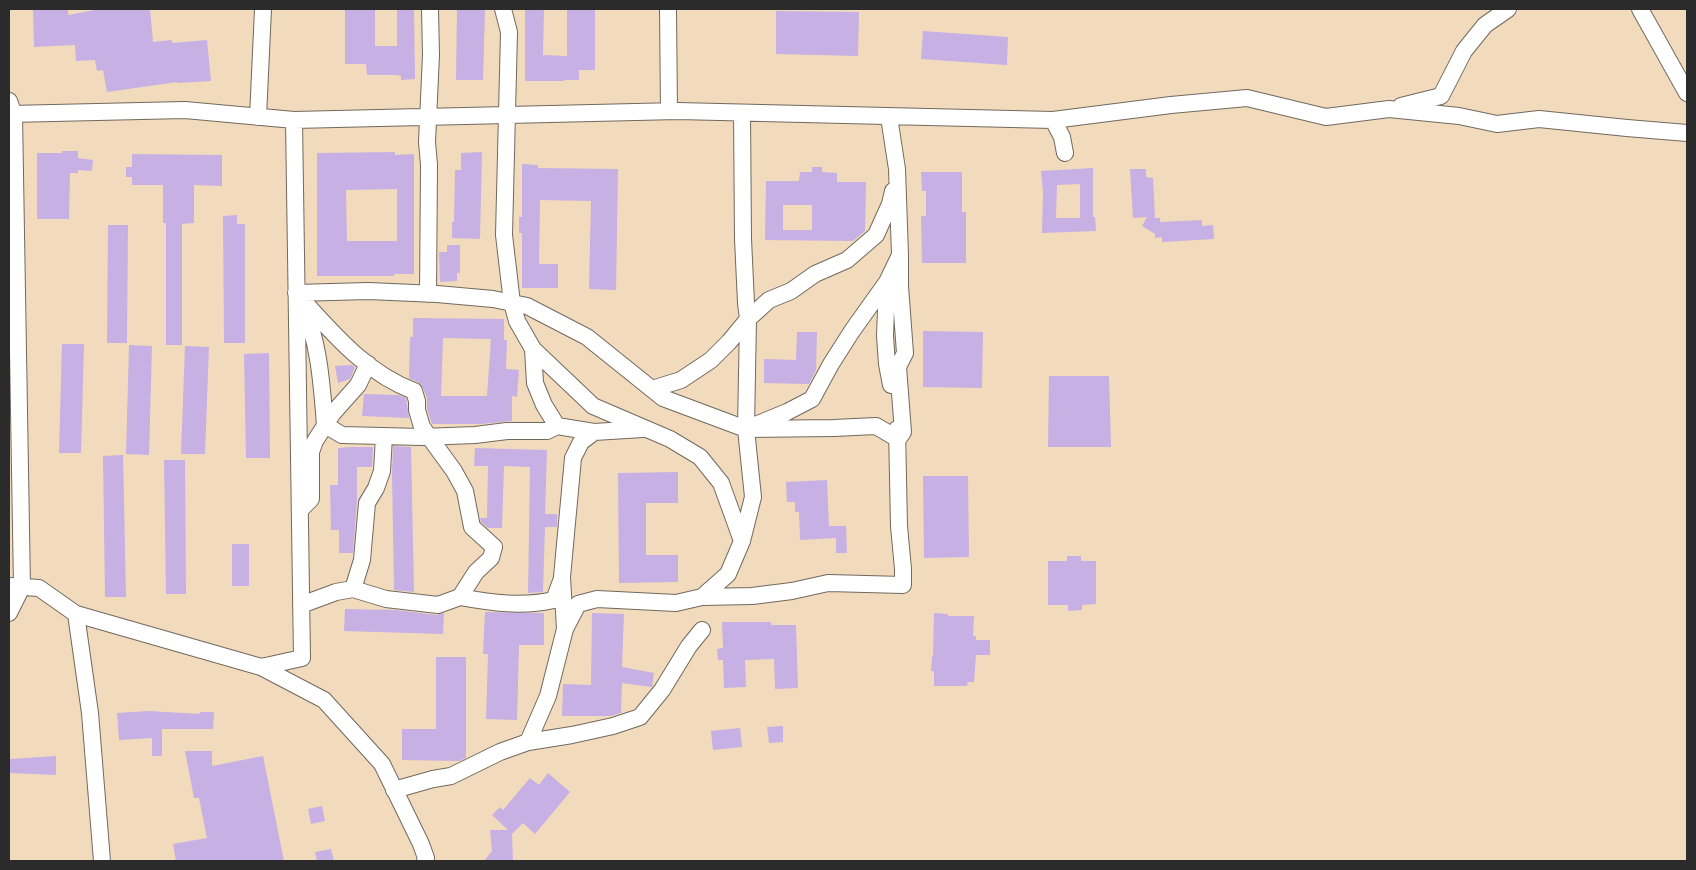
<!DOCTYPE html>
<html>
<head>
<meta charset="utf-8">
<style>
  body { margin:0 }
  #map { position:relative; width:1696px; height:870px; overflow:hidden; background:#f2dbbc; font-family:"IM FELL English",serif }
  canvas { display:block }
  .frame { position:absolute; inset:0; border:10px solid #2b2b2b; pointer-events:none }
</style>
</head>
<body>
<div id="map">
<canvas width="1696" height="870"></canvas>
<div class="frame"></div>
</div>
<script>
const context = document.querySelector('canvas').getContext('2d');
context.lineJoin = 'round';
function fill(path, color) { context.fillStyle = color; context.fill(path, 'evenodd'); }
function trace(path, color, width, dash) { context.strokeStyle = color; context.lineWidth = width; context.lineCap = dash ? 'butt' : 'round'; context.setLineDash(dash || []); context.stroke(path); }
const building = new Path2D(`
  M33 9H68V15L100 9H150L153 42 172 40V43L207 40 211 81 177 83V82L107 92 103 70 97 71 95 60 76 61 75 45 34 47Z
  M345 9H375V46H397V9H414L415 79 401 80V76L397 75H367L366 64H345Z
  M457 9H485L483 80H456Z
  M525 9H544L543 55 567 56V9H595V70H579V80H564V81H525Z
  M776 11 859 12 858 56 776 54Z
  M923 31 1008 37 1007 65 921 59Z
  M62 151H78V158L93 160 92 171 78 170V173H70L69 219H37V153H62Z
  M395 152V155L414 154V274H394V276H317V153ZM397 189V241H347L346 190Z
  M482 152 480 239 452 238V222H454L455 170H461V153Z
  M132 154 222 155V186L194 185V223L182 224V345H166V223H163V185H132V177H126V167H132Z
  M522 164 538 165V168L618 169 616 290 589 289 591 201 540 200 539 264H558V288H522V233H519V217H522Z
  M812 167H822V172L837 173V182H866L865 231 853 241 765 240 766 181H799L800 172H812ZM783 205H812V230H783Z
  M1093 168V217H1095L1096 231 1042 233 1043 192 1041 171ZM1080 184V218H1056L1057 185Z
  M1130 169H1146V177L1153 178 1155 218H1160V222L1202 220V226L1213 225 1214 239 1162 242V237L1155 238V234L1142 226 1147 217 1133 218Z
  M921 172H962V212H966V263H922L921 216H926V191H922Z
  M237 215V224H245V343H224L223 216Z
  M108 225H128L127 343H107Z
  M447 245H460V273H457V281L440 282 439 252H447Z
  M413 318 504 319V340H507L506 369 519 370 517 397 512 396V421L481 424H432L427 409V398L423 388 418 382 409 378 410 337H413ZM443 338 491 339 487 396H441Z
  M923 331 983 332 982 388 923 387Z
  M797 332H817L816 370 809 384 764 383V359L796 360Z
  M62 344H84L81 453H59Z
  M129 345 152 346 149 455 126 454Z
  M185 346 209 347 205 454H181Z
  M269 353 270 458H246L244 354Z
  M352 365 355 367 350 379 338 383 335 366Z
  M1049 376H1109L1111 447H1048Z
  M364 394 399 395 406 398 409 418 362 416Z
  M393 446 411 447 414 592 394 590 392 473Z
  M352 447H373L372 467H357V501L353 553H339V530H331L330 485H338V448Z
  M475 448 547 450 545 514H557V527H545L543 592 528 593 530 467 504 466 502 528H488L481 522 480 518H487L488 466H474Z
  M123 455 126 597H105L103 456Z
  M164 460H185L186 594H166Z
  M678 472V503H646V555H678V582L619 583 618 473Z
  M923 476H968L969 557 924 558Z
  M827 480 829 526H846L847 553H836V538L800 540 799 512H795V502H787L786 482Z
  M232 544H249V586H232Z
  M1067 556H1081V561H1096V604L1082 605V610L1068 611V605H1048V561H1067Z
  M345 609 395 610 437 615 444 613 443 634 344 631Z
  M485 612 544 613V645H519L517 720 486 719 488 654H483Z
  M592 613 624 614 622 667 654 673 652 687 622 683 621 713 610 716H562L563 684 591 685Z
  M934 613 948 614V616H974L973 636H976V640H990V655H976L974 682H968L967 686H934V671H931L932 656H933Z
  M722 622H771V625H796L798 688 775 689 774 659 745 660 746 687 724 688 723 660H718L717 649 723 648Z
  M436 657H466V758L459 761 402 760V729H436Z
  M149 711 200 714V712H214L213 729H162V756H152V738L119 740 117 713Z
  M783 726V742L769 743 767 727Z
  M740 728 742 747 713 750 711 731Z
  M185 751H212V766L263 756 284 861H176L173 844 207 838 199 798H194Z
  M56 756V775L9 773V759Z
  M548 773 570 792 535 834 523 823 512 834 513 861H484L492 851 490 830H508L492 815 500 807 503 810 530 778 539 785Z
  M322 806 325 821 311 824 308 809Z
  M331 849 334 861H317L315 852Z`);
const minor = new Path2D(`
  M503 9 509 32 504 235 512 303 517 321 533 349 593 406 670 439 700 457 721 483 742 541
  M668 9 669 111
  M1640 9 1687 93
  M9 101 14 115 22 587 9 613
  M1401 106 1441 96 1464 51 1485 25 1508 9
  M9 114 185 110 294 120 302 658 261 667 76 614 39 588 9 586
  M258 117 263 9
  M889 117 897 169 900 255 887 282 885 336 887 364 891 385
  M294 120 678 111 1053 120 1171 105 1247 98 1326 117 1389 109 1459 116 1497 124 1539 119 1627 128 1687 133
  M1053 120 1062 137 1065 153
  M428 294 429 165 427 142 431 55 430 9
  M302 304C319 339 322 387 325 425L342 435 422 437 475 435 507 431H547L557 426
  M533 349 535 383 544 405 557 426 594 432
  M652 389 681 380 711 360 729 342 748 319 769 300 791 291 815 274 847 260 876 235 890 204 893 191
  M753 426 787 412 812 399 831 364 852 331 887 282
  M300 510 311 499V452L315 441 333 413 358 385 368 364
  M353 589 362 560 367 503 376 488 382 471 384 436
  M460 597C492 603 522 607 554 600L561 581
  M702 597 728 574 742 541 753 497 746 429 748 319 746 303 743 239 742 113
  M301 605 336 592 353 589 386 599 438 605 460 597 476 572 491 558 494 547 472 527 465 491 454 471 422 427 417 410V401L414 391C365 373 331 331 296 293L368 291 437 294 493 299 527 306 587 337 663 398 746 429 834 428 876 426 898 439 903 432 898 367 905 353 900 286V255
  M76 614 90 713 102 861
  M565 629 562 577 573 458 581 442 594 432 643 429
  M261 667 324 700 382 764 421 844 426 858 425 861
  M528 742 572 735 613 726 640 717 662 690 689 646 702 630
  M394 790 433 779 451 776 500 752 528 742 548 696 565 629 578 604 597 599 676 603 702 597 752 596 792 591 828 583 903 585V569L899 526 897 429`);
fill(building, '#c6b0e4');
trace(minor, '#71695e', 18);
trace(minor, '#fff', 16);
</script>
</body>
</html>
